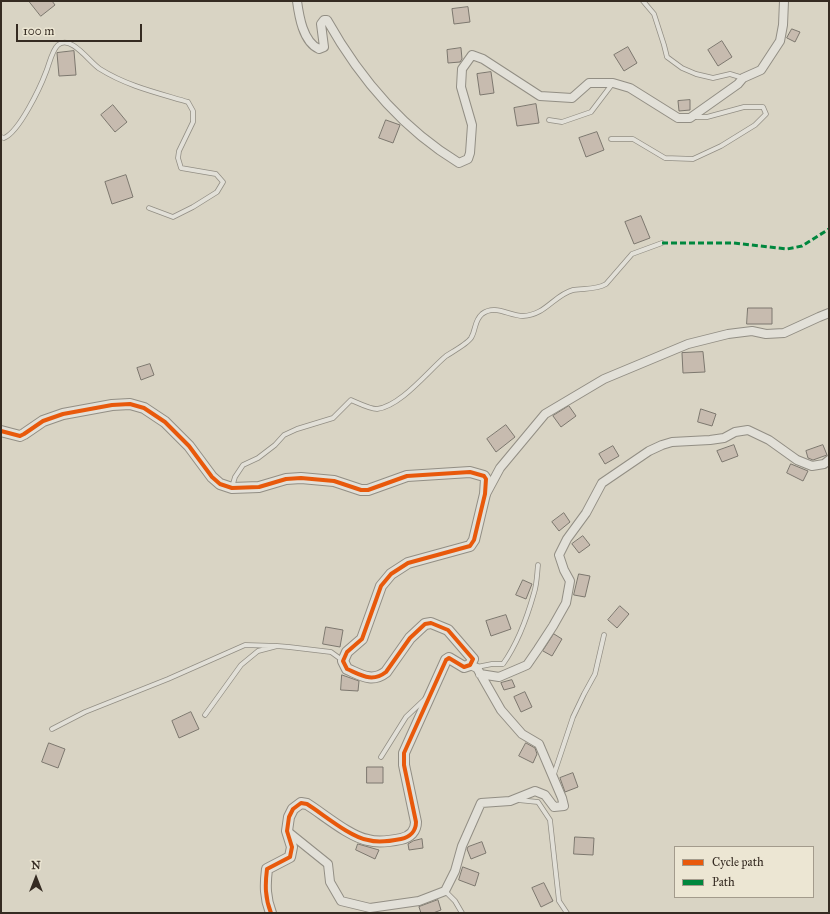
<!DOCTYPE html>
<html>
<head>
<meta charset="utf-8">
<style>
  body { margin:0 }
  #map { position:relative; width:830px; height:914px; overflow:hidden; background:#d9d4c4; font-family:"IM FELL Great Primer",serif }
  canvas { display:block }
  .frame { position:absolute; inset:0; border:2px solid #352b22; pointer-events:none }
  .legend { position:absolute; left:674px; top:846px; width:140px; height:52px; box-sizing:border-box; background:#ece6d3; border:1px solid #a39b8c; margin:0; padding:5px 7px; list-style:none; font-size:12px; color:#352b22 }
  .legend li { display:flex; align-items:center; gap:8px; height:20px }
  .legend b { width:20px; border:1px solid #a39b8c }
  .north { position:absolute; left:16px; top:858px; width:40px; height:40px; -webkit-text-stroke:3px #ece6d3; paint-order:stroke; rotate:0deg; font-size:11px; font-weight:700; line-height:16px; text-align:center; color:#352b22 }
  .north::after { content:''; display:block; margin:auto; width:14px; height:18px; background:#352b22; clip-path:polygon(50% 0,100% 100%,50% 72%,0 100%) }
  .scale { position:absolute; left:16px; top:24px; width:126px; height:18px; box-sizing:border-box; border:2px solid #352b22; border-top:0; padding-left:5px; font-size:12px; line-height:14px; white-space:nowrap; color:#352b22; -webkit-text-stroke:3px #ece6d3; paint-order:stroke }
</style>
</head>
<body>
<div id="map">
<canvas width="830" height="914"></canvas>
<div class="frame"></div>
<ul class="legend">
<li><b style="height:5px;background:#e8590c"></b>Cycle path</li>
<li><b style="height:5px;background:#00873e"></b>Path</li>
</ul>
<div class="north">N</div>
<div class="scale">100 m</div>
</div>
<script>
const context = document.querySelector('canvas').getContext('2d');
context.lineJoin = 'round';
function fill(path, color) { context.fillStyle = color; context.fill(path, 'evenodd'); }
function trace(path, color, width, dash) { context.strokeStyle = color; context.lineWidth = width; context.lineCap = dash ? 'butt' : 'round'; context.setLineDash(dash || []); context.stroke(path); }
const building = new Path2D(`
  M29 1H52L55 5 41 16Z
  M468 7 470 22 454 24 452 9Z
  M792 29 800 32 795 42 787 38Z
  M722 41 732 57 718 66 708 50Z
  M628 47 637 63 624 71 614 55Z
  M461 48 462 59 460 62 448 63 447 50Z
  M74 51 76 75 59 76 57 53Z
  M491 72 494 93 480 95 477 74Z
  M690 100V110L679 111 678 101Z
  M536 104 539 123 517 126 514 108Z
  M113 105 127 122 115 132 101 115Z
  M386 120 400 125 393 143 379 138Z
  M597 132 604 150 586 157 579 138Z
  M126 175 133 197 112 204 105 182Z
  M641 216 650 238 634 244 625 222Z
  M748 308H772V324H747Z
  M703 352 705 372 683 373 682 353Z
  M150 364 154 375 141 380 137 368Z
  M569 406 576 416 561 427 553 416Z
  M701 409 716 414 712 426 698 422Z
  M506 425 515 437 496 452 487 439Z
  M734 445 738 456 722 462 717 451Z
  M823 445 827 455 813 460 808 458 806 451Z
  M613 446 619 456 605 464 599 454Z
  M791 464 808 471 803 481 787 473Z
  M564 513 570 522 559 531 552 522Z
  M583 536 590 545 579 553 572 544Z
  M579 574 590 576 585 597 574 595Z
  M523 580 532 584 526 599 516 595Z
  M620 606 629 614 617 628 608 620Z
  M506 615 511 629 491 636 486 621Z
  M326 627 343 630 340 647 323 644Z
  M554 634 562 639 552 656 543 651Z
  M342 675 359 681 358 691 341 690Z
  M512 680 515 687 504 690 501 683Z
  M525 692 532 707 521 712 514 697Z
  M191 712 199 729 179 738 172 721Z
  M49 743 65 749 58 768 42 762Z
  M526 743 535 748 537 754 533 763 519 756Z
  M367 767H383V783H367Z
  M573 773 578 787 565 792 560 778Z
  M575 837 594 838 593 855 574 854Z
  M422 839 423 848 409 850 408 844 413 841Z
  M482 842 486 853 471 859 467 849 468 847Z
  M358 844 379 850 375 859 356 850Z
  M463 867 479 873 475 886 459 880Z
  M544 883 553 901 541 907 532 888Z
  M438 900 441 910 433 913H421L419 907Z`);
const service = new Path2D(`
  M643 1 654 14 664 45 667 57 682 68 696 74 713 78 730 74 743 78
  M549 120 562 122 591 112 613 83
  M1 137 4 138C19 132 40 88 46 72 49 65 52 50 58 45 71 34 90 63 100 69 127 86 158 93 188 102L193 111V122L179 151 178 158 181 168 216 174 223 182 217 192 193 207 173 217 149 208
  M611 139H633L665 158 693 159 721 146 755 125 766 114 763 107H744L707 117H693
  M232 487 235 477 243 465 258 458 275 445 284 435 297 429 333 418 351 400C358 403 370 409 377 409 401 406 428 371 446 356 452 352 467 344 471 338 476 330 474 321 482 314 495 304 509 316 523 316 546 315 554 295 573 290 584 288 596 290 606 284L632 254 662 243
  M477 667 492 664H503C518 643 527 618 534 593 537 584 537 574 538 565
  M205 715 241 665 258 651 277 646 289 647 331 652 342 660
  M52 729 85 712 168 679 245 645 277 646
  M381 757 406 717 425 699
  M553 777 573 717 584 694 595 674 604 635
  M518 800 538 802 550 820 559 901 567 913
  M445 891 455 901 462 913`);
const minor = new Path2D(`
  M297 1C299 16 303 42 319 49L324 47 321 24 324 20H327C359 77 403 129 459 163L468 159 470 153 472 125 461 87 462 69 472 55 483 59 540 96 572 98 589 83H613L630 88 678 118H690L738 84 743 78 761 70 780 41 783 25 784 1
  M486 494 500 468 545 414 604 379 688 344 728 334 752 331 766 334 784 333 819 317 829 313
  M480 674 499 677 527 665 538 649 553 626 566 603 570 581 564 570 559 555 567 539 586 513 602 483 649 451 662 445 672 442 710 440 724 438 735 432 748 430 769 440 797 460 812 466 824 464 829 460
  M287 831 328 864 330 882 341 901 370 908 419 901 445 891 455 871 462 846 481 803 510 801 535 791 545 795 554 807 564 806 562 798 539 744 522 734 501 710 477 668 470 665`);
const tertiary = new Path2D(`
  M1 431 20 436 24 434 43 421 63 414 112 405 130 404 144 408 165 422 189 446 212 477 220 484 232 488 259 487 286 479 301 478 334 481 361 490H368L407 476 470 472 484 476 486 479 485 494 474 540 470 546 408 563 391 574 381 586 362 639 347 652 343 661 347 669C361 675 372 683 386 672L410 638 425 624 431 623 448 630 473 659 470 665 464 667 449 658 446 660 404 753V765L416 822C416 831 410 837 401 839 391 841 378 843 368 840 350 837 323 814 307 804L301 803 293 809 289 817 287 831 292 847 290 857 267 869C265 885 265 898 271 913`);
const quiet = new Path2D(`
  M662 243H733L787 249 802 246 829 229`);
const cycleway = new Path2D(`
  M1 431 20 436 24 434 43 421 63 414 112 405 130 404 144 408 165 422 189 446 212 477 220 484 232 488 259 487 286 479 301 478 334 481 361 490H368L407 476 470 472 484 476 486 479 485 494 474 540 470 546 408 563 391 574 381 586 362 639 347 652 343 661 347 669C361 675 372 683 386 672L410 638 425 624 431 623 448 630 473 659 470 665 464 667 449 658 446 660 404 753V765L416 822C416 831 410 837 401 839 391 841 378 843 368 840 350 837 323 814 307 804L301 803 293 809 289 817 287 831 292 847 290 857 267 869C265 885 265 898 271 913`);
fill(building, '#c7bbaf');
trace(building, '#7c776e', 1);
trace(service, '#928e84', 5.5);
trace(minor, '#928e84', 10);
trace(tertiary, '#928e84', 12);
trace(service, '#e2e0d8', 4);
trace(minor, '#e2e0d8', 8);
trace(tertiary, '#e2e0d8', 10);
trace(quiet, '#00873e', 3, [6, 3]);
trace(cycleway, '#e8590c', 4);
</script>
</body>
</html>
